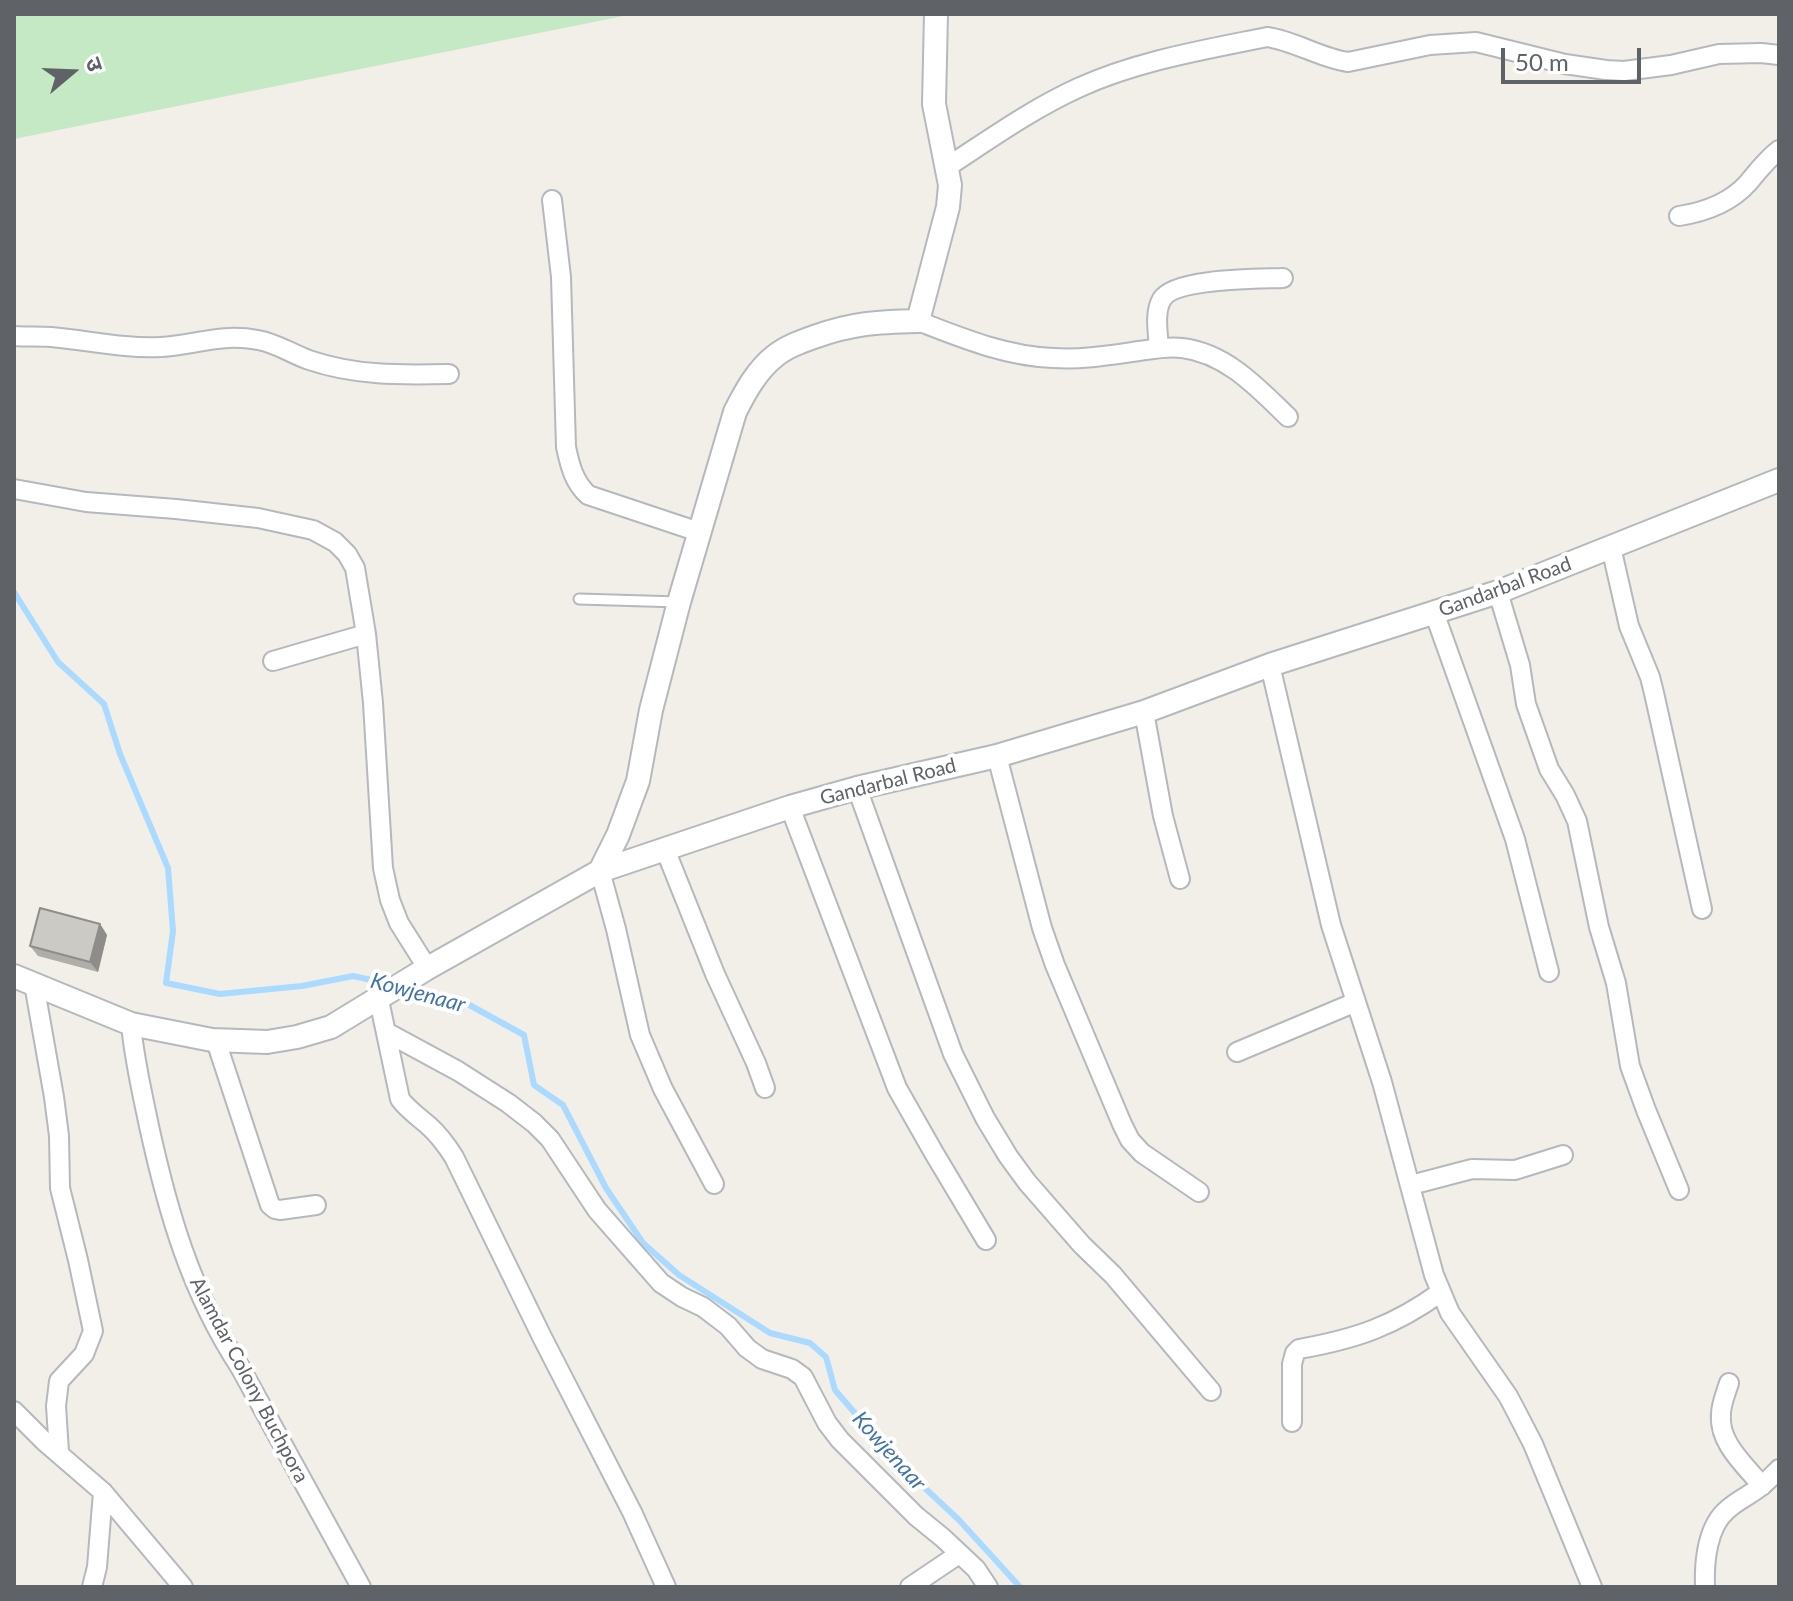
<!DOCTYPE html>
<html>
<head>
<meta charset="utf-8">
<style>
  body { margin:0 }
  #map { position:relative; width:1793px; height:1601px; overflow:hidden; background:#f1efe8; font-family:Lato,"Noto Sans Devanagari",sans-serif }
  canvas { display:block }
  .frame { position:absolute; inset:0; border:16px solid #5f6368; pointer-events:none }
  .north { position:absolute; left:32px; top:32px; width:80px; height:80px; -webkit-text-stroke:6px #fff; paint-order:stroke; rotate:71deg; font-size:22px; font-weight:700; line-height:32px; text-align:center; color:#5f6368 }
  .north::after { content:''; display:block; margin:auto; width:28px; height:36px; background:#5f6368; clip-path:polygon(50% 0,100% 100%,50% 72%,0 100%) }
  .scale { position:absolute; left:1501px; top:48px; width:140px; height:36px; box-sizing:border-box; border:4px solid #5f6368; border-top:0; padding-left:10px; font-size:24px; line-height:28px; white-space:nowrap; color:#5f6368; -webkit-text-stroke:6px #fff; paint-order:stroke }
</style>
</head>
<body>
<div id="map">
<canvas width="1793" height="1601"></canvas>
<div class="frame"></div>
<div class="north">उ</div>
<div class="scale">50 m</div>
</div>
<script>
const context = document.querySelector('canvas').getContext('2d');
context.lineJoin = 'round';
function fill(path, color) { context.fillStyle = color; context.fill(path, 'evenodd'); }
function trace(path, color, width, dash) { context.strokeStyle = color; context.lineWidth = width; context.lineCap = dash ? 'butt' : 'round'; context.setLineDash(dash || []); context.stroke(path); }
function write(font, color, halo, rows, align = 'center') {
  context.font = font + ' Lato,sans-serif'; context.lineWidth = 8; context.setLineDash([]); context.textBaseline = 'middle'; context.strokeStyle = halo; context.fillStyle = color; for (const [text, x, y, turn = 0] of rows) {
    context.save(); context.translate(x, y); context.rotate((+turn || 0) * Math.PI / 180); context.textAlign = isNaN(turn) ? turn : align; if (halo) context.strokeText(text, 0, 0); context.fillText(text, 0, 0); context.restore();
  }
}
const green = new Path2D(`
  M14 14H633L14 139Z`);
const stream = new Path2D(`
  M14 592 58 662 104 704 120 754 168 868 173 931 166 983 220 994 302 986 353 976 390 984
  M409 988 464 1002 524 1035 534 1085 563 1105 606 1188 643 1243 679 1275 770 1333 810 1343 826 1357 835 1390 896 1461 959 1520 1020 1587`);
const service = new Path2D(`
  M579 599 679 602`);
const minor = new Path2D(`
  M947 167C990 139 1032 109 1078 88 1137 61 1203 50 1267 37 1295 41 1320 58 1348 62L1430 45 1476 42 1565 64 1606 70 1624 71 1671 65 1719 54 1761 53 1779 55
  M552 200 561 277 566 447C570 466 574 482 588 495L699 532
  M1679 216C1705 212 1730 203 1748 183 1758 171 1766 160 1779 150
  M918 321C962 338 1005 356 1053 358 1082 360 1111 355 1139 351 1153 349 1168 346 1182 348 1226 353 1258 388 1288 417
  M14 336C26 337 39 336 51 337 87 340 124 349 161 347 196 345 220 333 258 340 276 343 292 354 309 360 356 376 400 375 449 374
  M1159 348C1158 333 1154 312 1162 299 1175 278 1258 279 1283 278
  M14 489 86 502 176 509 258 518 313 530 335 542 347 554 355 568 366 634 373 703 383 868 390 900 399 923 428 969
  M1611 547 1629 626 1650 677 1654 693 1702 909
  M1498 592 1520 665 1526 704 1543 752 1549 769 1565 795 1577 821 1599 927 1616 983 1630 1066 1646 1110 1679 1190
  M1434 612 1515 839 1549 972
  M273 661 366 634
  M1270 665 1331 925 1382 1082 1434 1275 1450 1313 1508 1396 1518 1415 1533 1444 1592 1587
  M1144 712 1163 816 1180 879
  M997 756 1042 928 1055 965 1122 1124 1130 1140 1142 1153 1199 1192
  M857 788 953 1054 985 1118 1008 1156 1027 1182 1082 1245 1113 1275 1211 1391
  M790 807 897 1088 934 1153 986 1240
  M665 849 715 974 756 1063 765 1088
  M600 871 616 929 640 1035 663 1089 714 1184
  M34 984 54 1097 59 1136 60 1188 78 1260 93 1331 84 1354 59 1381 56 1406 59 1452
  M379 1000 400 1099C408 1110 419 1117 429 1126 439 1135 447 1146 454 1157L542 1337 632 1512 666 1587
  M131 1024C134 1059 142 1092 149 1126 168 1213 191 1292 240 1367L361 1587
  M386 1032 458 1071 508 1103 534 1123 550 1139 597 1210 661 1283 682 1297 703 1307 728 1326 747 1348 762 1359 792 1369 803 1377 827 1423 840 1440 916 1516 943 1538 976 1569 988 1587
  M216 1041 270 1205 275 1209 280 1210 316 1205
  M1237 1052 1356 1002
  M1411 1185 1472 1169 1515 1170 1563 1155
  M1729 1383C1726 1393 1721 1404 1721 1414 1718 1443 1746 1466 1762 1486
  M14 1411 45 1442 103 1492 183 1587
  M1292 1422V1364L1295 1353 1299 1349C1356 1339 1394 1326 1441 1292
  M92 1587 97 1567 103 1492
  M910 1587 959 1554
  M1705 1587C1704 1562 1707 1526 1728 1509 1738 1500 1750 1495 1760 1487 1767 1482 1773 1475 1779 1469`);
const tertiary = new Path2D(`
  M600 871 618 835 638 781 651 710 679 602 735 412C745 392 757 370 775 356 786 347 800 342 814 337 853 323 877 322 918 321L948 207 950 185 934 104 936 14
  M14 976 131 1024 212 1040 267 1042 297 1037 331 1027 426 969 600 871 790 807 857 788 997 756 1144 712 1270 665 1498 592 1779 480`);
const wall = new Path2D(`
  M100 924 107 935 98 972 38 956 30 946Z`);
const shadedWall = new Path2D(`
  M100 924 107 935 98 972 90 962Z`);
const building = new Path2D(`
  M40 908 100 924 90 962 30 946Z`);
const streetNames = [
  ["Gandarbal Road",1505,587,-20],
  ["Gandarbal Road",888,782,-14],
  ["Alamdar Colony Buchpora",249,1380,62]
];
const waterNames = [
  ["Kowjenaar",418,993,15],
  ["Kowjenaar",889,1451,48]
];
fill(green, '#c5e8c5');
trace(stream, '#aadaff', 6);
trace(service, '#b5b8bc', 13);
trace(minor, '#b5b8bc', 22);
trace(tertiary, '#b5b8bc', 26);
trace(service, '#fff', 9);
trace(minor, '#fff', 18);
trace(tertiary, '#fff', 22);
fill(wall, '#afaea9');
fill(shadedWall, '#8f8d8a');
fill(building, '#cccac5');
trace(building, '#8f8d8a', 2);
write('20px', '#5f6368', '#fff', streetNames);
write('italic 22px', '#4174aa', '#fff', waterNames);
</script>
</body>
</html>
